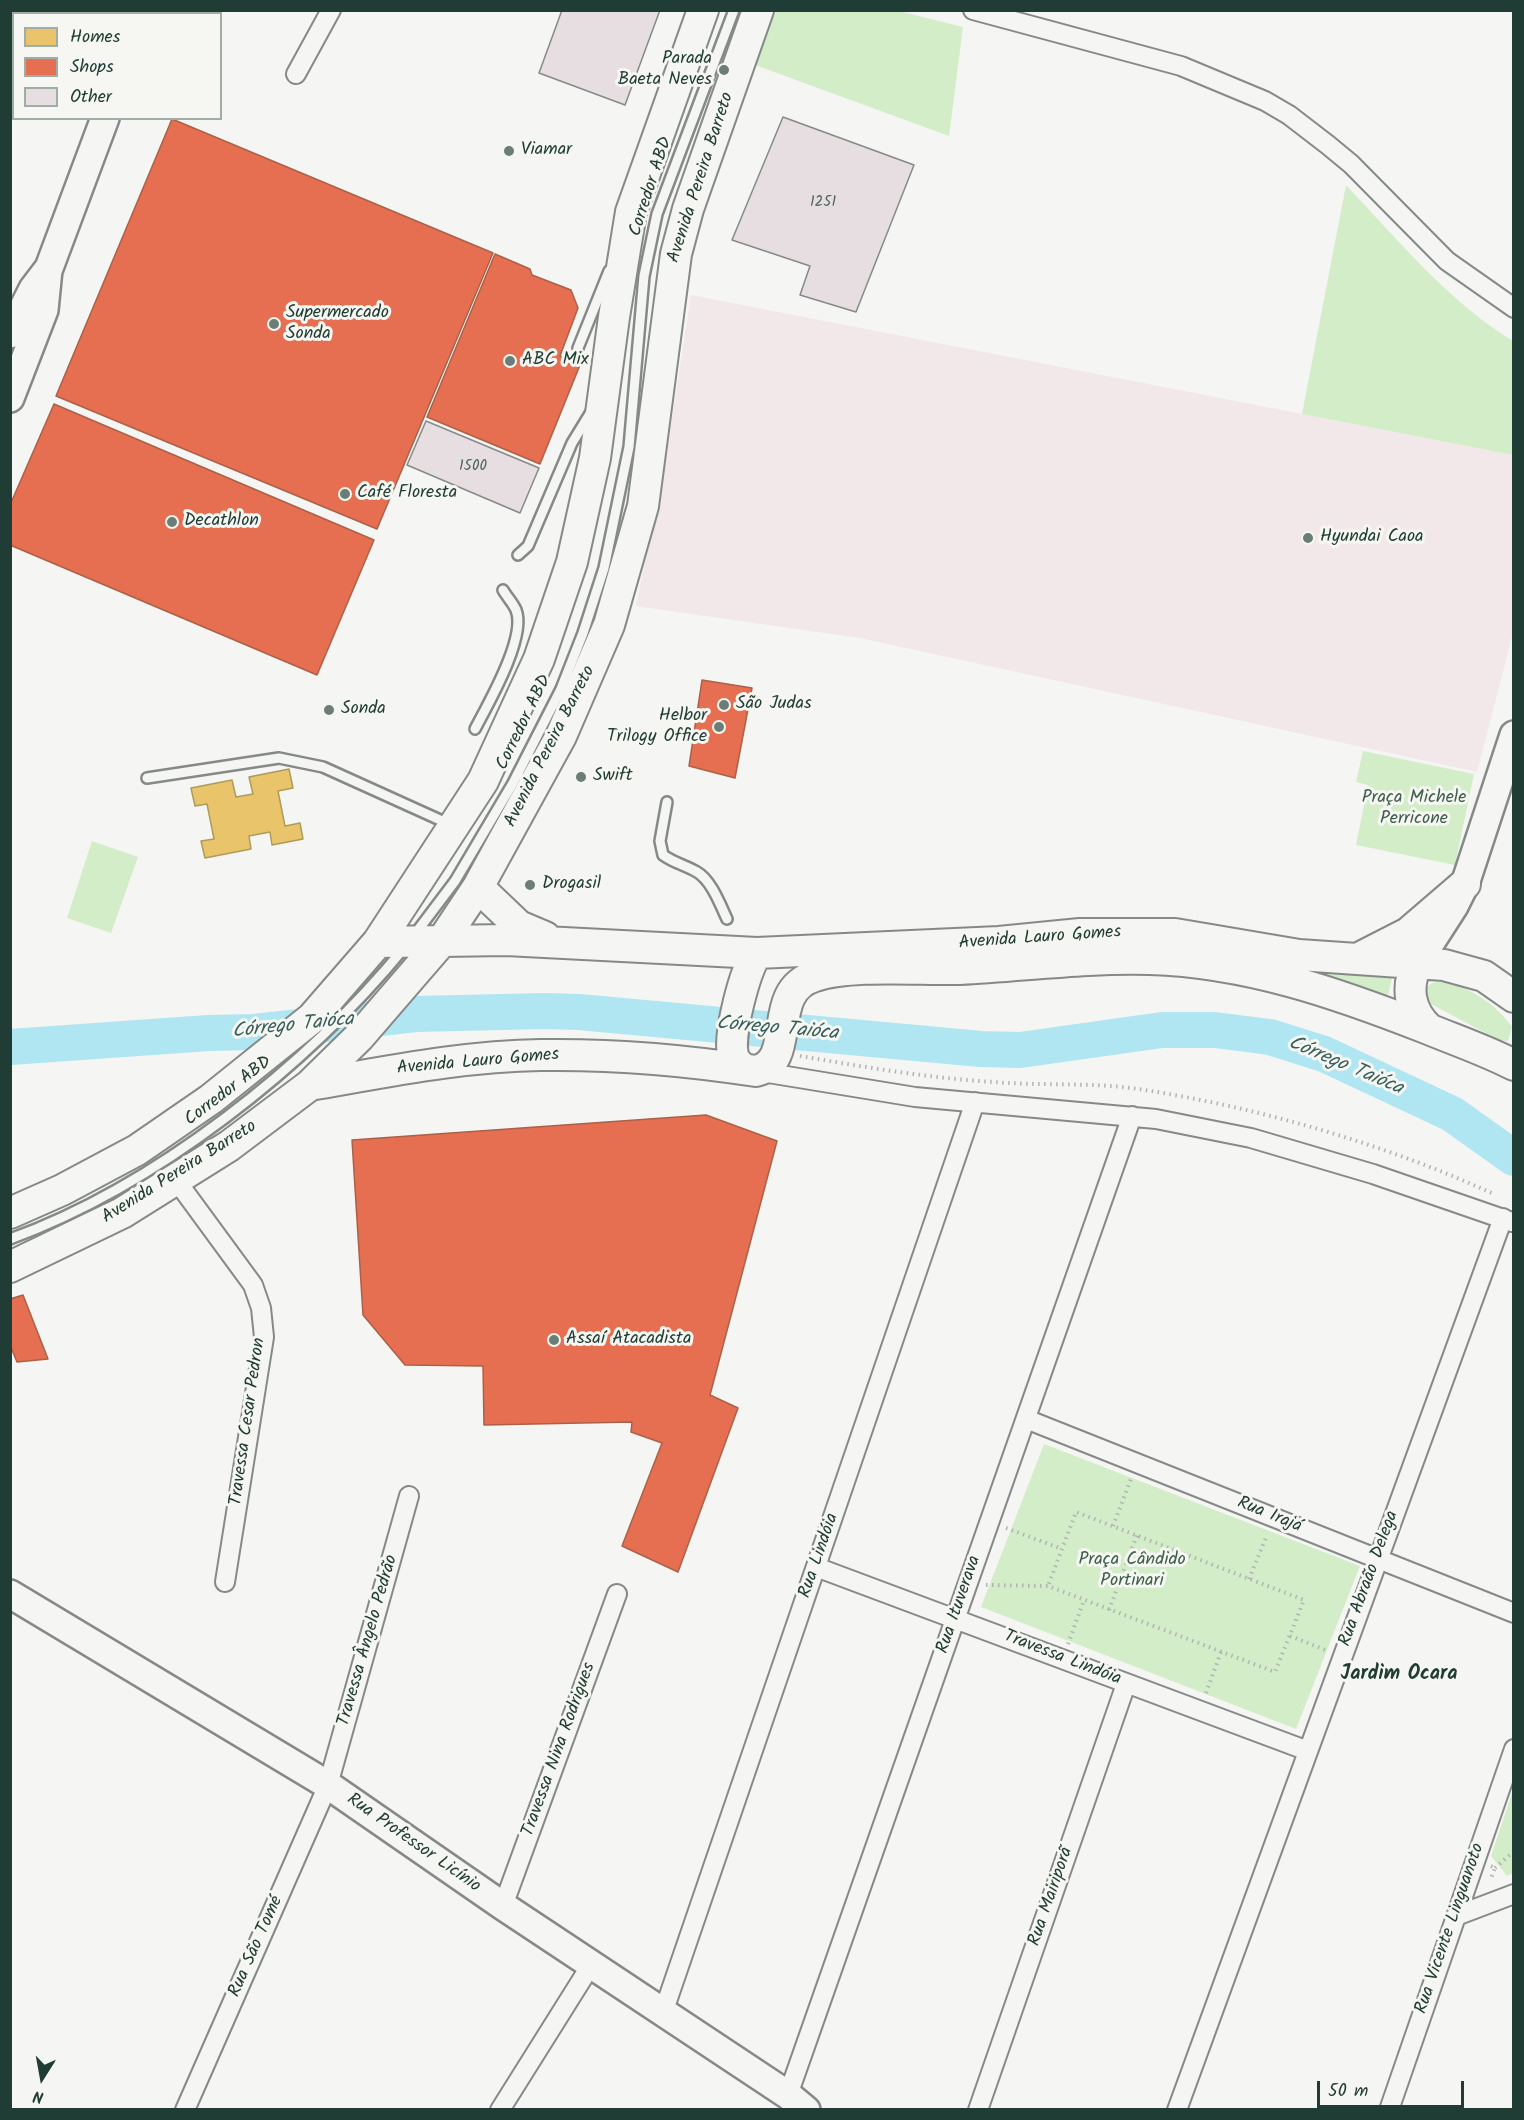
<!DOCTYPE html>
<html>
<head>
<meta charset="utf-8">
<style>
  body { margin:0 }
  #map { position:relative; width:1524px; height:2120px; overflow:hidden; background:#f5f5f3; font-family:Kalam,sans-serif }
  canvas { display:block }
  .frame { position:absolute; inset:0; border:12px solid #1f3d34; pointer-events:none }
  .legend { position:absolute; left:12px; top:12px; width:210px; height:108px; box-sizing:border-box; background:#f6f6f2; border:2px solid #a0aca6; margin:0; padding:8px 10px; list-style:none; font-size:18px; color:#1f3d34 }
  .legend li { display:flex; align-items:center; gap:12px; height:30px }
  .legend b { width:30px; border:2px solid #a0aca6 }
  .north { position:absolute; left:12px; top:2048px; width:60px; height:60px; -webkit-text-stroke:4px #f6f6f2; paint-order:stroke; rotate:191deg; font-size:16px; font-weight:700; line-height:24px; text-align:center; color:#1f3d34 }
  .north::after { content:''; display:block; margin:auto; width:21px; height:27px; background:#1f3d34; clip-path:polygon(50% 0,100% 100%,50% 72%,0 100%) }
  .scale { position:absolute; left:1317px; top:2081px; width:147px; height:27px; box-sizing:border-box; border:3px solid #1f3d34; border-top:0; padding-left:8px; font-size:18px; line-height:21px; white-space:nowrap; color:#1f3d34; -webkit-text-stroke:4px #f6f6f2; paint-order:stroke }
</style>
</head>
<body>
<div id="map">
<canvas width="1524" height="2120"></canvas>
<div class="frame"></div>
<ul class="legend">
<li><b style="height:16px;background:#e9c46a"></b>Homes</li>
<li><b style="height:16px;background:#e76f51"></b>Shops</li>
<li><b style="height:16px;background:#e7dee1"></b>Other</li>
</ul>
<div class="north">N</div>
<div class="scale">50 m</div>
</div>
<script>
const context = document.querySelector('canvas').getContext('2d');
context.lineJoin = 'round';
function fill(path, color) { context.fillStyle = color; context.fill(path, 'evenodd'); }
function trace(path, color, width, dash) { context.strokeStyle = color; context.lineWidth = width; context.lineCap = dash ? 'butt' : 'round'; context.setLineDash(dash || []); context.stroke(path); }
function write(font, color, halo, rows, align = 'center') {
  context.font = font + ' Kalam,sans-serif'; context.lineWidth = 6; context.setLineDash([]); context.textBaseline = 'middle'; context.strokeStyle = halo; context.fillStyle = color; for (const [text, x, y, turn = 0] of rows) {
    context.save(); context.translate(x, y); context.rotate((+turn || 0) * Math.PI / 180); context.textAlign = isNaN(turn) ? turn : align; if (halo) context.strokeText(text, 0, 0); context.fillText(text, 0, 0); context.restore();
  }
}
const built = new Path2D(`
  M691 295 1513 455V633L1477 772 860 638 636 606 667 451Z`);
const green = new Path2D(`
  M773 11H899L963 27 949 136 755 65Z
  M1346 185C1397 239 1449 302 1513 341V455L1302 414Z
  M1363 751 1474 774 1455 865 1356 845 1368 785 1356 782Z
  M92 841 138 857 111 933 67 918Z
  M1287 965 1392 978 1387 1000Z
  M1445 981C1473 990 1495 1003 1512 1027L1508 1041 1499 1040 1429 1003 1424 996C1426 983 1433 982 1445 981Z
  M1044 1444 1360 1566 1296 1729 981 1607Z
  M1513 1790V1873L1507 1876 1491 1856Z`);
const homes = new Path2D(`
  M289 769 293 788 278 791 285 826 300 823 303 839 272 845 270 832 249 836 251 849 205 858 201 841 214 839 207 804 195 806 191 788 232 780 236 797 253 794 249 777Z`);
const shops = new Path2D(`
  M172 119 493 253 377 529 56 396Z
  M495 254 530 269 532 275 571 290 578 308 560 356 580 365 540 464 427 417Z
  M54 404 374 540 317 675 10 545V505Z
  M702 680 752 688 735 778 689 766Z
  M706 1115 777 1141 710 1395 738 1408 678 1572 622 1546 662 1443 631 1432 632 1422 484 1425 483 1366 405 1365 363 1315 352 1140Z
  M23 1295 48 1359 17 1362 10 1345V1299Z`);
const river = new Path2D(`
  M10 1047 209 1033 254 1032 416 1014 544 1011 579 1012 981 1049 1020 1050 1162 1030H1215L1270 1037 1324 1054 1452 1114 1514 1158`);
const building = new Path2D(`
  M562 10H660L625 105 539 73Z
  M783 117 914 165 856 312 800 295 810 266 732 240Z
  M426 421 539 468 520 513 407 465Z`);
const path = new Path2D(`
  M800 1056C864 1067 928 1078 993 1082 1041 1086 1091 1082 1138 1089 1258 1107 1384 1144 1494 1194
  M1113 1526 1131 1479
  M1006 1528 1062 1549
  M1249 1579 1267 1535
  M986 1585 1048 1586 1275 1672 1304 1600 1076 1512 1048 1586
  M1109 1610 1137 1535
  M1290 1636 1328 1651
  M1068 1644 1084 1600
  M1206 1693 1221 1652
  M1491 1866 1495 1868 1491 1878
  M1495 1868 1514 1851`);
const lane = new Path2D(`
  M578 348 609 271
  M518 555 528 546 572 443 591 412
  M475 729C488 704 527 637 516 610 513 603 507 597 503 590
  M147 778 279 758 323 767 449 824
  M667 802 660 841 663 855C674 863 685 865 697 872 711 880 720 904 727 919
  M415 934 455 881 513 783 561 689 583 633 604 568 629 447 644 276 657 214 734 10
  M10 1239C156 1186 307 1066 405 947`);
const street = new Path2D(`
  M121 10 123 14
  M973 10 1181 66 1265 101 1289 115 1328 145 1351 164 1447 261 1514 308
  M296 74 331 10
  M756 1071 915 1097 1156 1119 1251 1138 1373 1174 1512 1222
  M176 1180 253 1285 261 1308 264 1337 225 1582
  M1026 1419 1514 1613
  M816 1567 1308 1751
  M503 1906 617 1594
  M1456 1916 1514 1894
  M664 2010 975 1102
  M788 2095 1132 1116
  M185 2110 328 1785 409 1496
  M500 2110 591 1965
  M978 2110 1126 1684
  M1177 2110 1503 1218
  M1389 2110 1514 1749`);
const secondary = new Path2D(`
  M147 14 148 10
  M10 334 33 289 49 268 105 118
  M10 398 44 310 48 270
  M1418 962 1454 906 1465 884 1514 735
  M10 1594 328 1785 503 1906 788 2095 806 2110`);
const primary = new Path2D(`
  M478 887 519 926 545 937
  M378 942 506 940 757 953 999 942 1080 934H1175L1299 955 1444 965 1484 976 1514 997
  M1361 957 1408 933 1465 884
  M1418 962C1405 986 1409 1011 1429 1029
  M744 1069C739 1065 734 1061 733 1055 728 1034 745 970 757 953
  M310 1085C386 1072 463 1056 541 1055 612 1054 685 1060 756 1071 799 1061 764 991 815 976 852 964 919 970 960 969 1023 966 1086 957 1150 959 1247 962 1337 993 1426 1028 1455 1040 1485 1050 1514 1065
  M10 1213 62 1190 137 1150 211 1099 312 1018 378 942 483 781 539 659 572 562 595 458 614 317 631 212 703 10
  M10 1267 122 1213 229 1146 310 1085 360 1036 410 978 442 941 478 887 561 736 609 625 643 506 676 254 688 209 758 10`);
const markers = [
  [724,70,6,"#6a7d77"],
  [509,151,6,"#6a7d77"],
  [274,324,6,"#6a7d77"],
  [510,361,6,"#6a7d77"],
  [345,494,6,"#6a7d77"],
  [172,522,6,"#6a7d77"],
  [1308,538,6,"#6a7d77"],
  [724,705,6,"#6a7d77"],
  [329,710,6,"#6a7d77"],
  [719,727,6,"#6a7d77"],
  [581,777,6,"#6a7d77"],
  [530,885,6,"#6a7d77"],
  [554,1340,6,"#6a7d77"]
];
const numberNames = [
  ["1251",823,203],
  ["1500",473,467]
];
const poiNames = [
  ["Parada",712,60,"right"],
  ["Baeta Neves",712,81,"right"],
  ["Viamar",521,151],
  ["Supermercado",286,314],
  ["Sonda",286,335],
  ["ABC Mix",522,361],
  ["Café Floresta",357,494],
  ["Decathlon",184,522],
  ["Hyundai Caoa",1320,538],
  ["São Judas",736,705],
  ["Sonda",341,710],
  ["Helbor",707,717,"right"],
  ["Trilogy Office",707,738,"right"],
  ["Swift",593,777],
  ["Drogasil",542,885],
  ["Assaí Atacadista",566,1340]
];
const streetNames = [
  ["Avenida Pereira Barreto",702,178,-72],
  ["Corredor ABD",652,187,-72],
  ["Corredor ABD",525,723,-64],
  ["Avenida Pereira Barreto",551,747,-63],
  ["Avenida Lauro Gomes",1040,939,-4],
  ["Avenida Lauro Gomes",478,1063,-5],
  ["Corredor ABD",229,1092,-37],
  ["Avenida Pereira Barreto",180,1173,-32],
  ["Travessa Cesar Pedron",249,1422,-82],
  ["Rua Irajá",1269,1516,22],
  ["Rua Lindóia",820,1556,-71],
  ["Rua Abraão Delega",1370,1579,-70],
  ["Rua Ituverava",960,1605,-71],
  ["Travessa Ângelo Pedrão",369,1641,-74],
  ["Travessa Lindóia",1062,1659,21],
  ["Travessa Nina Rodrigues",560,1750,-70],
  ["Rua Professor Licínio",413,1844,35],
  ["Rua Mairiporã",1052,1897,-71],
  ["Rua Vicente Linguanoto",1451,1929,-71],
  ["Rua São Tomé",257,1947,-66]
];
const parkNames = [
  ["Praça Michele",1414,799],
  ["Perricone",1414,820],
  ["Praça Cândido",1132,1561],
  ["Portinari",1132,1582]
];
const waterNames = [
  ["Córrego Taióca",293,1027,-6],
  ["Córrego Taióca",777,1030,5],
  ["Córrego Taióca",1345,1067,23]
];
const neighbourhoodNames = [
  ["Jardim Ocara",1399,1676]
];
fill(built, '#f2e8ea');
fill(green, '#d4edc9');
fill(homes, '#e9c46a');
trace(homes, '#ac9c5a', 1.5);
fill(shops, '#e76f51');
trace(shops, '#ab6048', 1.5);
trace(river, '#afe6f1', 36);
fill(building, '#e7dee1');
trace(building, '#858a88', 1.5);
trace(lane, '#858a88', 14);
trace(street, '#858a88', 22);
trace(secondary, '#858a88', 32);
trace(primary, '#858a88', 34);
trace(path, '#b0b4b2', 4, [1.5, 4.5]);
trace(lane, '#f5f5f3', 9);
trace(street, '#f5f5f3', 18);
trace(secondary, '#f5f5f3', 27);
trace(primary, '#f5f5f3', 30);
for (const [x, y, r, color] of markers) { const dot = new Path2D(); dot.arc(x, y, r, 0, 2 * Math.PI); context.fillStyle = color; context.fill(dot); trace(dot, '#f6f6f2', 2); }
write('15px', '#526660', null, numberNames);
write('18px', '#1f3d34', '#f6f6f2', poiNames, 'left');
write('18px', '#1f3d34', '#f6f6f2', streetNames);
write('18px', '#3e5f4b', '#f6f6f2', parkNames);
write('italic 20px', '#365d5a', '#f6f6f2', waterNames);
write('bold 20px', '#1f3d34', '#f6f6f2', neighbourhoodNames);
</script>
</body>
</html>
